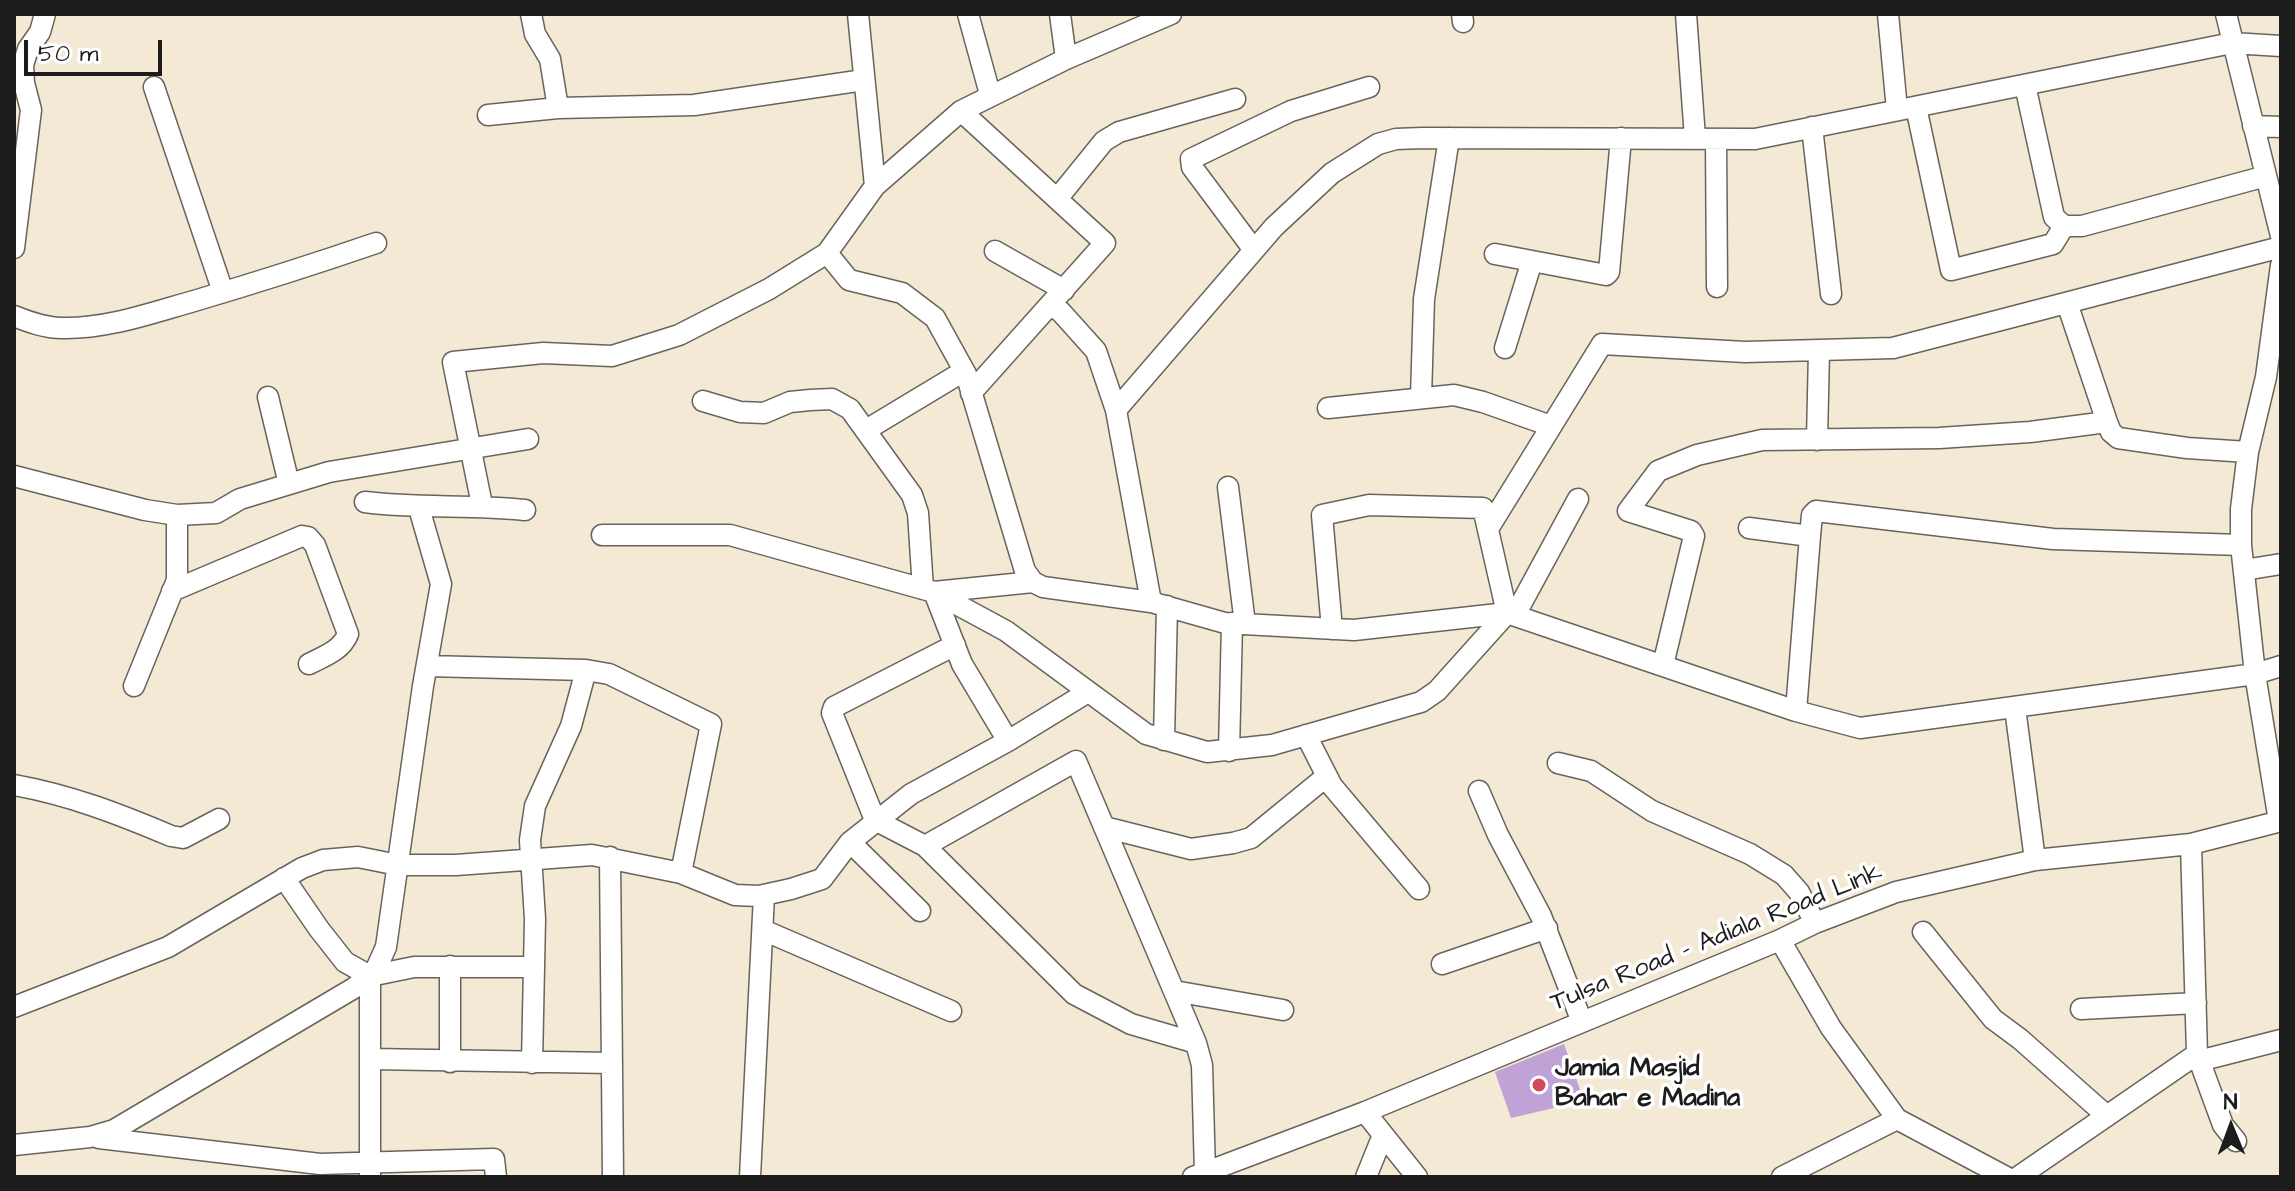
<!DOCTYPE html>
<html>
<head>
<meta charset="utf-8">
<style>
  body { margin:0 }
  #map { position:relative; width:2295px; height:1191px; overflow:hidden; background:#f4e9d4; font-family:"Architects Daughter",sans-serif }
  canvas { display:block }
  .frame { position:absolute; inset:0; border:16px solid #1c1c1c; pointer-events:none }
  .north { position:absolute; left:2191px; top:1087px; width:80px; height:80px; -webkit-text-stroke:6px #fff; paint-order:stroke; rotate:359deg; font-size:22px; font-weight:700; line-height:32px; text-align:center; color:#1c1c1c }
  .north::after { content:''; display:block; margin:auto; width:28px; height:36px; background:#1c1c1c; clip-path:polygon(50% 0,100% 100%,50% 72%,0 100%) }
  .scale { position:absolute; left:24px; top:40px; width:138px; height:36px; box-sizing:border-box; border:4px solid #1c1c1c; border-top:0; padding-left:10px; font-size:24px; line-height:28px; white-space:nowrap; color:#1c1c1c; -webkit-text-stroke:6px #fff; paint-order:stroke }
</style>
</head>
<body>
<div id="map">
<canvas width="2295" height="1191"></canvas>
<div class="frame"></div>
<div class="north">N</div>
<div class="scale">50 m</div>
</div>
<script>
const context = document.querySelector('canvas').getContext('2d');
context.lineJoin = 'round';
function fill(path, color) { context.fillStyle = color; context.fill(path, 'evenodd'); }
function trace(path, color, width, dash) { context.strokeStyle = color; context.lineWidth = width; context.lineCap = dash ? 'butt' : 'round'; context.setLineDash(dash || []); context.stroke(path); }
function write(font, color, halo, rows, align = 'center') {
  context.font = font + ' "Architects Daughter",sans-serif'; context.lineWidth = 7; context.setLineDash([]); context.textBaseline = 'middle'; context.strokeStyle = halo; context.fillStyle = color; for (const [text, x, y, turn = 0] of rows) {
    context.save(); context.translate(x, y); context.rotate((+turn || 0) * Math.PI / 180); context.textAlign = isNaN(turn) ? turn : align; if (halo) context.strokeText(text, 0, 0); context.fillText(text, 0, 0); context.restore();
  }
}
const building = new Path2D(`
  M1564 1044 1584 1101 1511 1118 1495 1072Z`);
const street = new Path2D(`
  M531 14 535 34 550 59 558 108
  M858 14 875 186
  M968 14 990 94
  M1060 14 1066 59
  M1462 14 1463 22
  M1686 14 1695 138
  M1888 14 1897 110
  M2226 14 2281 236
  M2025 85 2054 217 2064 226H2082L2266 176
  M154 87 223 292
  M1916 107 1951 270 2053 244 2064 226
  M961 111 1105 243 971 393
  M488 115 558 108 694 105 864 80
  M2253 126 2281 127
  M1812 127 1831 294
  M1716 139 1717 287
  M1057 199 1104 141 1119 132 1235 99
  M14 248 31 110 24 83 23 65 28 49 40 32 45 14
  M1254 250 1192 167 1191 159 1291 111 1369 87
  M995 251 1064 290
  M827 253 849 280 902 293 935 318 966 374 1025 571 1033 582 1043 587 1151 602 1225 623 1354 630 1507 613
  M1495 254 1606 275 1609 272 1621 138
  M2067 303 2107 422 2111 432 2118 438 2187 448 2248 452
  M1051 305 1061 312 1096 351 1116 410 1151 602
  M14 316C29 322 45 328 62 328 107 329 151 313 194 301 255 283 315 264 376 243
  M1505 348 1532 261
  M268 397 289 484
  M1421 397 1424 299 1449 138
  M703 401 740 412 764 413 790 402 810 400 832 399 850 409 912 495 918 513 923 589
  M1328 408 1454 395 1483 402 1551 426
  M1116 410 1274 227 1332 173 1378 144 1396 139 1423 138 1755 139 2232 43 2281 46
  M866 430 964 371
  M1817 440 1819 351
  M14 476 145 510 177 515 216 513 240 499 329 472 528 439
  M1228 487 1245 624
  M365 502C418 509 471 504 525 510
  M482 505 453 362 543 353 612 356 679 335 769 289 827 253 875 186 961 111 1066 59 1171 14
  M1749 528 1810 536
  M1488 529 1602 344 1745 352 1893 348 2281 247
  M602 535H730L934 592 1006 631 1146 734 1207 752 1272 745 1421 702 1437 691 1507 613
  M2244 570 2281 564
  M172 591 302 536 308 537 315 545 348 634C341 651 324 656 309 664
  M1515 615 1578 499
  M1332 629 1322 515 1369 505 1483 508 1507 613 1796 711 1860 728 2255 674 2281 666
  M955 645 834 707 832 713 875 820 925 846 1074 994 1131 1024 1196 1043
  M1663 665 1694 536 1691 531 1628 511 1658 471 1697 455 1762 440 1939 438 2030 432 2107 422
  M427 666 586 670 609 674 711 724 681 873
  M134 686 177 580V515
  M2015 708 2035 860
  M1796 711 1810 536 1812 515 1816 511 2053 539 2241 545
  M1306 735 1332 786 1419 889
  M1164 740 1167 606
  M1008 741 962 664 934 592 1033 582
  M1229 751 1232 623
  M1558 763 1591 771 1652 811 1750 854 1784 875 1799 892 1815 923
  M14 785C70 795 119 814 171 836L183 838 219 819
  M1479 791 1498 835 1541 916 1582 1022
  M2279 821 2255 674 2241 545V509L2248 452 2266 377 2281 265
  M1104 827 1191 849 1233 843 1251 838 1327 776
  M850 842 920 911
  M2191 844 2197 1054 2223 1125 2236 1141
  M925 846 1076 761 1196 1043 1202 1065 1205 1173
  M610 857 613 1177
  M284 878 319 929 345 962 370 976
  M763 930 951 1011
  M1923 932 1993 1019 2020 1039 2107 1116
  M1780 940 1831 1028 1897 1119
  M1442 964 1547 928
  M450 966V1062
  M1174 991 1283 1010
  M14 1007 168 947 302 868 323 860 358 857 398 865H456L592 855 681 873 735 895 759 896 791 889 822 879 850 842 911 794 1008 741 1088 692
  M2081 1009 2196 1003
  M371 1059 612 1063
  M2199 1061 2281 1040
  M532 1063 535 919 530 840 535 806 571 726 586 670
  M1365 1112 1417 1177
  M99 1138 320 1164 494 1159 496 1177
  M14 1145 90 1137 114 1130 354 988 370 976 414 967H534
  M370 1177V976L376 969 386 947 423 686 441 584 421 515
  M750 1177 764 895
  M1193 1177 1365 1112 1780 940 1815 923 1896 892 2035 860 2191 844 2281 821
  M1366 1177 1383 1135
  M1782 1177 1897 1119 2006 1177
  M2018 1177 2197 1054`);
const markers = [
  [1539,1085,8,"#d1495b"]
];
const streetNames = [
  ["Tulsa Road - Adiala Road Link",1717,939,-22]
];
const poiNames = [
  ["Jamia Masjid",1555,1070],
  ["Bahar e Madina",1555,1100]
];
fill(building, '#c0a2d6');
trace(street, '#68645c', 23);
trace(street, '#fff', 20);
for (const [x, y, r, color] of markers) { const dot = new Path2D(); dot.arc(x, y, r, 0, 2 * Math.PI); context.fillStyle = color; context.fill(dot); trace(dot, '#fff', 3); }
write('26px', '#1c1c1c', '#fff', streetNames);
write('bold 26px', '#1c1c1c', '#fff', poiNames, 'left');
</script>
</body>
</html>
